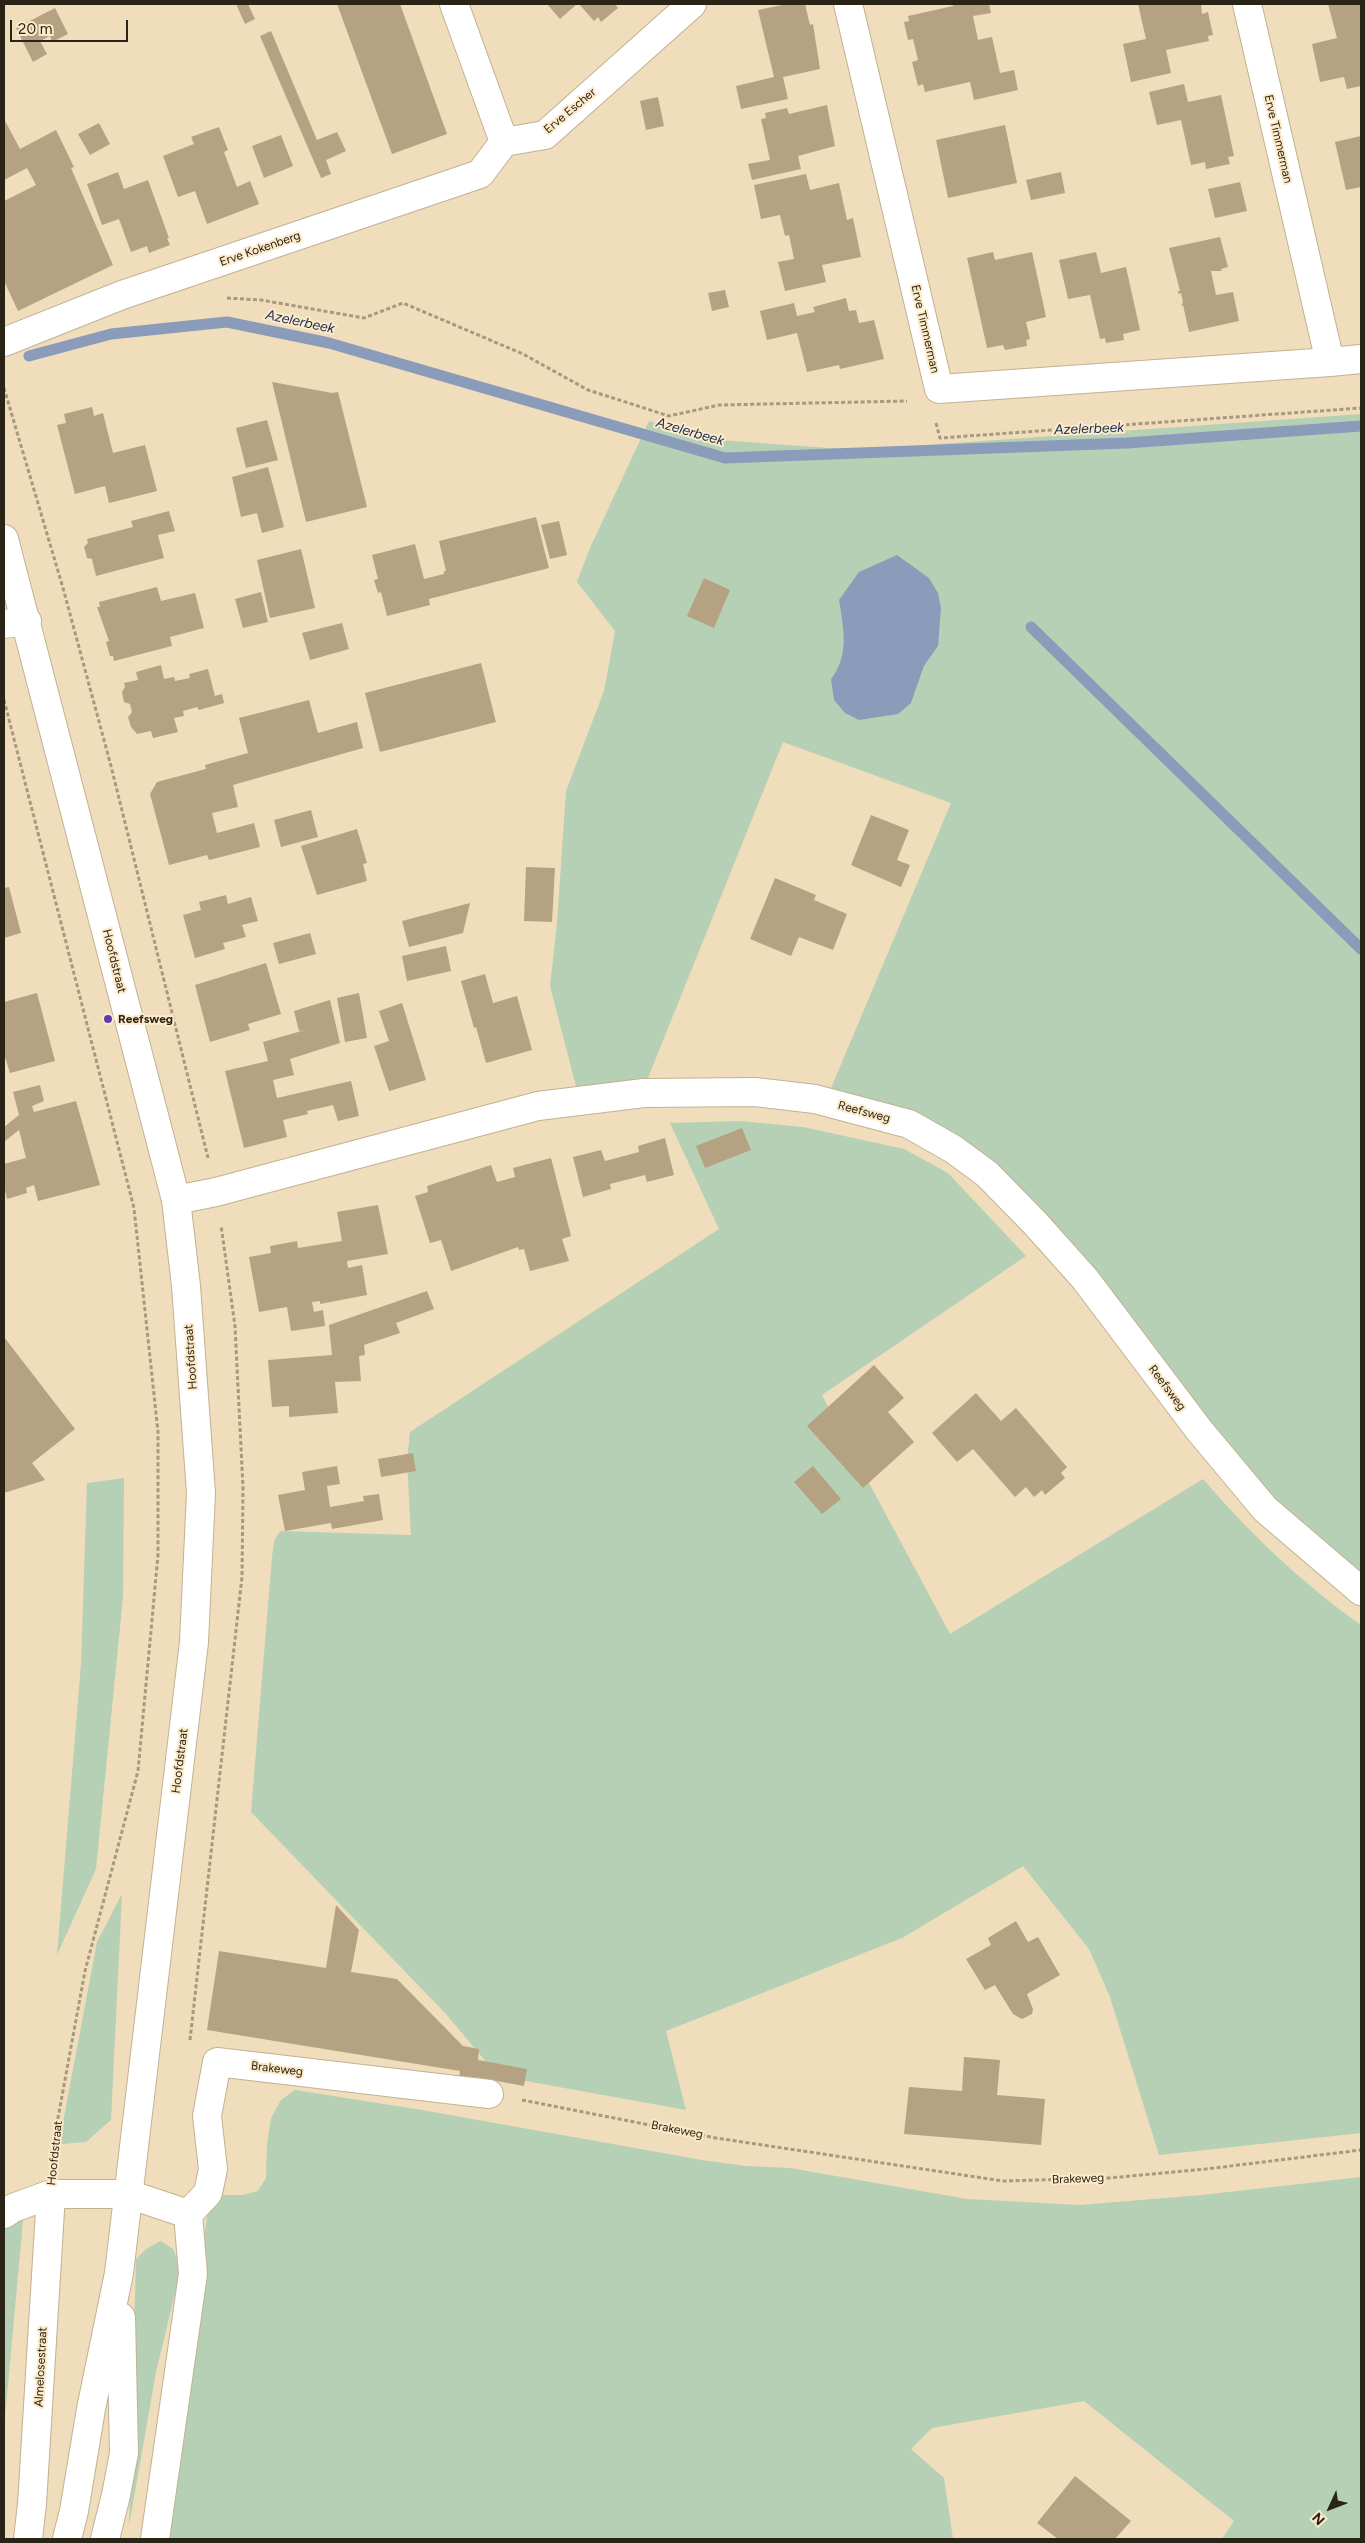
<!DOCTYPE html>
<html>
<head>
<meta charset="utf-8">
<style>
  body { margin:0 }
  #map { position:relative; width:1365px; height:2543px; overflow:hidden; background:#efddbc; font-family:Figtree,sans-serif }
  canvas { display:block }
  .frame { position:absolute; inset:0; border:5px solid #2a2417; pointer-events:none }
  .north { position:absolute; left:1305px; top:2483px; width:50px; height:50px; -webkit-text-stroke:4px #fceac9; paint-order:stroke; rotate:227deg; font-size:14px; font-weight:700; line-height:20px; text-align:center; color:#2a2417 }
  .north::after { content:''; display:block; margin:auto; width:18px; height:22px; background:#2a2417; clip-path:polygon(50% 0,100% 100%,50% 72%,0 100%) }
  .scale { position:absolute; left:10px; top:20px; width:118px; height:22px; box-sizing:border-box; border:2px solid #2a2417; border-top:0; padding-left:6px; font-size:15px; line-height:18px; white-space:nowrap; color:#2a2417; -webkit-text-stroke:4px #fceac9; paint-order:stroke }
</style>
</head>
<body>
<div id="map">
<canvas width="1365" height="2543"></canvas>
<div class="frame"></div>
<div class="north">N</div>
<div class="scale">20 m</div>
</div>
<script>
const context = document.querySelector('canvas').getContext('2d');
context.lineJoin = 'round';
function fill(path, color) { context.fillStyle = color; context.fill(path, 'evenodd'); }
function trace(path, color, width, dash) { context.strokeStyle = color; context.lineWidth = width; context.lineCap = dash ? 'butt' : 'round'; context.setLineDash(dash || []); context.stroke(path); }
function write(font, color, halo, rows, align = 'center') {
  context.font = font + ' Figtree,sans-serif'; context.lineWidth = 4; context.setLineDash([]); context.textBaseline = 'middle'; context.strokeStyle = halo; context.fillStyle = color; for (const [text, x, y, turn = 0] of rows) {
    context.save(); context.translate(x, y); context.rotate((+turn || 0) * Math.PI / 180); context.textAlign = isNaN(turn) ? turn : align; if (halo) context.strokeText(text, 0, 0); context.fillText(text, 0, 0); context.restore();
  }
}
const green = new Path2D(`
  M1361 414V1582L1262 1490 1009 1183 962 1138 845 1096 829 1093 951 803 783 742 646 1083 578 1094 550 986 557 923 566 791 604 691 615 631 577 582 590 548 649 421 719 440 856 450ZM839 600 938 646 924 666 911 703 831 679C850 655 843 628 839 600Z
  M740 1121 803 1127 904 1149 948 1173 1026 1256 822 1395 950 1634 1203 1479C1249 1533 1303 1584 1361 1625V2133L1159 2155 1110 1997 1089 1949 1023 1866 902 1938 666 2031 686 2110 498 2076 446 2014 251 1812 272 1557 274 1541 280 1531 411 1535 407 1460 410 1432 719 1229 670 1123Z
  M124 1478 123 1597 96 1869 57 1955 81 1664 87 1483Z
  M122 1894 111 2120 86 2142 62 2144 60 2138 97 1942Z
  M295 2090 422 2110 702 2160 746 2166 790 2168 967 2199 1080 2205 1202 2195 1361 2177V2539H1222L1234 2521 1084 2401 932 2428 911 2449 944 2478 953 2539H162L210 2195H242L258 2191 266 2178 267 2144 271 2118 281 2100Z
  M24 2210 4 2428V2222Z
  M161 2241 173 2249 181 2268 156 2372 129 2526 136 2259 146 2249Z`);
const water = new Path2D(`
  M897 555 929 578 938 593 941 608 938 646 924 666 911 703 898 714 859 720 845 713 834 700 831 679C850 655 843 627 839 600L859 572Z`);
const stream = new Path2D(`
  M29 356 111 334 227 322 329 343 725 458 1127 443 1361 426
  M1031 627 1361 949`);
const building = new Path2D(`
  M236 4H248L255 19 245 24Z
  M337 4H400L447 134 392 154Z
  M547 4H577L560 19Z
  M579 4H615L618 8 601 22 598 17 594 21Z
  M787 4H805L810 25 813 24 820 69 783 77 788 99 741 109 736 86 774 77 758 10Z
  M953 4H989L991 13 973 16 978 40 992 37 1000 73 1014 70 1018 90 974 100 970 82 925 92 923 84 918 86 912 62 918 60 913 39 908 40 904 22 909 21 908 16 953 6Z
  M1138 4H1201L1202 14 1208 12 1213 35 1208 36 1209 41 1166 50 1171 73 1131 82 1123 44 1146 39Z
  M1328 4H1361V86L1347 89 1344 77 1320 82 1312 44 1337 38Z
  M55 8 68 34 52 42 50 36 40 41 47 54 33 62 16 28Z
  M271 31 317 140 337 132 346 151 326 160 331 174 321 178 260 36Z
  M1184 84 1188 102 1221 95 1234 156 1228 157 1230 164 1206 169 1205 162 1191 165 1181 120 1157 125 1149 92Z
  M658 97 664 126 646 130 640 101Z
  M827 105 835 146 798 156 801 169 752 180 748 164 770 160 761 119 766 118 765 113 787 108 789 114Z
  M4 119 20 149 56 130 74 167 71 168 113 265 18 311 4 281V201L36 185 27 168 4 180Z
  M99 123 110 144 90 155 78 134Z
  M1005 125 1017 183 948 198 936 140Z
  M219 127 228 150 224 152 237 187 250 181 259 204 207 224 195 191 178 197 163 156 194 144 191 137Z
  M281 135 293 166 264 178 252 146Z
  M1361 136V187L1346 190 1335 142Z
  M118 172 124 189 148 180 169 238H167L170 245 149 253 147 246 131 252 119 219 102 225 87 184Z
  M1061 172 1065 193 1031 200 1026 180Z
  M806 174 810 190 839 183 847 220 853 218 861 257 822 265 826 282 785 291 778 262 794 259 789 235 785 236 780 215 761 219 754 185Z
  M1240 182 1247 211 1215 218 1208 189Z
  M1220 237 1228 267 1221 269 1222 271H1211L1216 295 1233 292 1239 321 1189 332 1183 305 1181 306 1183 302 1181 293 1178 294V291H1180L1169 248Z
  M993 252 995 260 1032 252 1046 317 1026 322 1030 339 1026 340 1027 346 1005 350 1003 345 987 348 967 258Z
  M1096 252 1101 273 1126 267 1140 330 1123 334 1124 340 1106 343 1105 338 1100 339 1090 295 1068 299 1059 260Z
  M725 290 729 307 712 311 708 293Z
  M846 298 849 311 856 310 859 323 874 320 884 359 840 369 839 365 807 372 797 333 767 340 760 311 794 303 797 316 815 312 813 307Z
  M272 382 332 393 338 392 367 507 306 522Z
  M92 407 94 416 103 413 113 453 145 445 157 491 109 503 105 486 75 494 57 425 66 423 64 414Z
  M267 420 278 460 246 468 236 428Z
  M268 467 284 527 262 533 257 513 241 517 232 477Z
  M169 511 175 531 158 535 164 558 96 576 92 559 87 558 84 547 88 543 87 539 133 527 131 521Z
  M536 517 549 568 429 599 430 605 387 616 381 592 378 593 374 580 378 579 372 555 415 544 424 579 444 574V571H446L439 541Z
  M559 521 567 555 550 559 541 525Z
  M301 549 315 608 270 618 257 560Z
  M704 578 730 590 714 628 687 616Z
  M157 587 161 601 195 593 204 628 170 637 172 646 114 661 113 656H110L106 642 109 641 97 607H100L99 602Z
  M261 592 268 622 243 628 235 599Z
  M342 623 349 649 310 660 302 633Z
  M481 663 496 722 380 752 365 693Z
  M161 665 164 679 174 677 175 681 190 678 189 674 208 669 215 696 222 694 224 703 199 710 197 707 183 711 184 716 174 718 178 732 153 738 151 731 137 734 131 727 128 717 132 712 130 704 124 702 122 692 125 687 124 683 138 680 136 672Z
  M309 700 318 733 357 722 363 748 233 785 238 807 212 813 217 833 254 823 260 847 209 860 207 855 169 865 150 794 157 782 206 769 205 765 248 753 239 718Z
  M311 810 318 837 281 847 274 820Z
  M871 815 909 830 897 860 910 865 901 887 851 865Z
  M357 829 367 863 363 864 367 881 317 895 301 846Z
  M526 867 555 868 552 922 524 921Z
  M775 878 816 895 814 900 847 914 833 950 799 937 791 956 750 939Z
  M9 887 21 933 4 938V888Z
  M226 895 228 904 251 897 258 921 242 925 246 937 223 943 225 949 195 958 183 915 201 910 199 902Z
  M470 903 463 933 409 947 402 921Z
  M310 933 316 954 279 964 273 943Z
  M446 946 451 971 407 981 402 956Z
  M266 963 281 1014 248 1024 250 1030 210 1042 195 985Z
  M485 974 493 1003 517 996 532 1050 486 1063 476 1027 474 1028 461 981Z
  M37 993 55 1061 10 1073 4 1054V1002Z
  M359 993 367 1038 345 1042 337 998Z
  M330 1000 340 1043 290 1059 294 1075 273 1080 277 1098 351 1081 359 1116 338 1121 333 1105 307 1111 308 1114 283 1120 287 1137 244 1148 225 1071 268 1061 263 1042 305 1030 299 1031 294 1011Z
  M402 1003 426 1080 389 1091 374 1046 389 1041 379 1011Z
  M40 1085 44 1101 32 1106 34 1112 76 1101 100 1185 38 1201 34 1185 26 1188 27 1193 7 1199 4 1186V1164L26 1158 19 1130 5 1141 4 1139V1127L19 1115 13 1092Z
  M742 1128 751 1150 705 1168 696 1146Z
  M665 1138 674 1175 647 1182 645 1175 610 1184 611 1189 583 1197 573 1157 601 1150 605 1161 639 1152 638 1146Z
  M551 1158 571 1236 562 1239 569 1261 530 1271 524 1249 519 1250 518 1247 451 1271 441 1240 430 1243 415 1196 428 1192 427 1186 491 1165 497 1182 515 1177 513 1168Z
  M378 1205 388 1254 347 1261 348 1268 362 1265 367 1295 320 1304V1301L312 1302 314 1312 323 1310 325 1326 291 1331 287 1307 259 1312 249 1257 271 1253 270 1246 297 1241 298 1248 342 1241 337 1212Z
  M427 1291 434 1309 396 1323 400 1333 364 1345 365 1355 359 1356 361 1381 335 1382 338 1413 289 1417V1406L272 1407 268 1360 332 1355 329 1325Z
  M4 1337 75 1429 32 1463 45 1480 4 1493Z
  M874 1365 904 1398 888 1412 914 1442 863 1488 807 1426Z
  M976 1393 1001 1421 1016 1408 1067 1467 1061 1473 1065 1478 1045 1495 1042 1490 1034 1497 1026 1487 1015 1497 973 1449 957 1462 932 1433Z
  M413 1453 416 1471 381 1477 378 1459Z
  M337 1466 340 1484 327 1486 330 1507 364 1501 363 1496 379 1494 383 1520 332 1529 331 1523 285 1531 278 1495 305 1490 302 1472Z
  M813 1466 841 1499 822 1514 794 1482Z
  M336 1905 359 1930 351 1972 397 1979 463 2046 479 2049 478 2060 527 2069 524 2086 475 2077V2081L459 2079 460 2071 207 2030 219 1951 326 1968Z
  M1016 1921 1028 1942 1038 1937 1060 1975 1027 1994 1033 2009 1032 2014 1022 2019 1013 2014 995 1985 985 1990 966 1959 991 1945 988 1938Z
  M964 2057 1000 2060 997 2095 1045 2099 1041 2145 904 2134 909 2087 962 2091Z
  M1075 2476 1131 2521 1115 2539H1058L1037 2523Z`);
const path = new Path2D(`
  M227 298 261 300 364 318 403 303 523 354 588 390 669 416 719 405 907 401
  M4 388 63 588 111 766 208 1158
  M936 423 940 438 1361 408
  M4 700 134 1208 158 1432V1555L138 1771 85 1971 55 2134 53 2161
  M190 2040 242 1577 243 1488 235 1326 221 1225
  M522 2100 716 2138 1003 2181 1109 2178 1206 2169 1361 2150`);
const minor = new Path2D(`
  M454 4 504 142 545 135 692 4
  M848 4 939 389 1330 362 1247 4
  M4 342 122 295 480 174 504 142
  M1330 362 1361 359
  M4 624 27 621
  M176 1200 216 1192 538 1106 644 1093 755 1092 815 1099 909 1124 953 1149 987 1174 1035 1223 1085 1279 1199 1430 1265 1509 1361 1591
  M4 2214 13 2208 51 2194H128L188 2214
  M188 2214 208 2193 213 2169 207 2116 217 2062 489 2094
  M28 2539 32 2504 51 2194
  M155 2539 193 2274 188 2214`);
const major = new Path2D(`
  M4 539 176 1200 186 1286 201 1493 194 1642 119 2273 91 2409 74 2511 67 2539
  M105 2539 116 2495 124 2453 121 2317`);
const markers = [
  [108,1019,5,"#6139b1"]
];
const streetNames = [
  ["Erve Escher",570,111,-40],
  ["Erve Timmerman",1278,139,77],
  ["Erve Kokenberg",260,249,-19],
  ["Erve Timmerman",925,329,77],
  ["Hoofdstraat",114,961,76],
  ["Reefsweg",864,1112,15],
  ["Hoofdstraat",191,1357,-94],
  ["Reefsweg",1167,1388,53],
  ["Hoofdstraat",180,1761,-83],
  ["Brakeweg",277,2069,7],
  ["Brakeweg",677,2130,11],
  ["Hoofdstraat",55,2153,-84],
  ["Brakeweg",1078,2179,-2],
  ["Almelosestraat",41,2367,-87]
];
const poiNames = [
  ["Reefsweg",118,1019]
];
const waterNames = [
  ["Azelerbeek",300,322,12],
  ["Azelerbeek",1089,429,-2],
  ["Azelerbeek",690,432,16]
];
fill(green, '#b5d0b4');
fill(water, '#8b9bba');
trace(stream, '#8b9bba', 11);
fill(building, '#b5a283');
trace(minor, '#c3b191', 30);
trace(major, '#c3b191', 30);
trace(path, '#a7997f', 3, [4, 2.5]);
trace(minor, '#fff', 28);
trace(major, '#fff', 28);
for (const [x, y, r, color] of markers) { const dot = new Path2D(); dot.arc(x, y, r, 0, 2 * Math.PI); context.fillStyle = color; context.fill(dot); trace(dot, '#fceac9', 2); }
write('12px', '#2a2417', '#fceac9', streetNames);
write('bold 12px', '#2a2417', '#fceac9', poiNames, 'left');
write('italic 14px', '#182d56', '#fceac9', waterNames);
</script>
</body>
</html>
